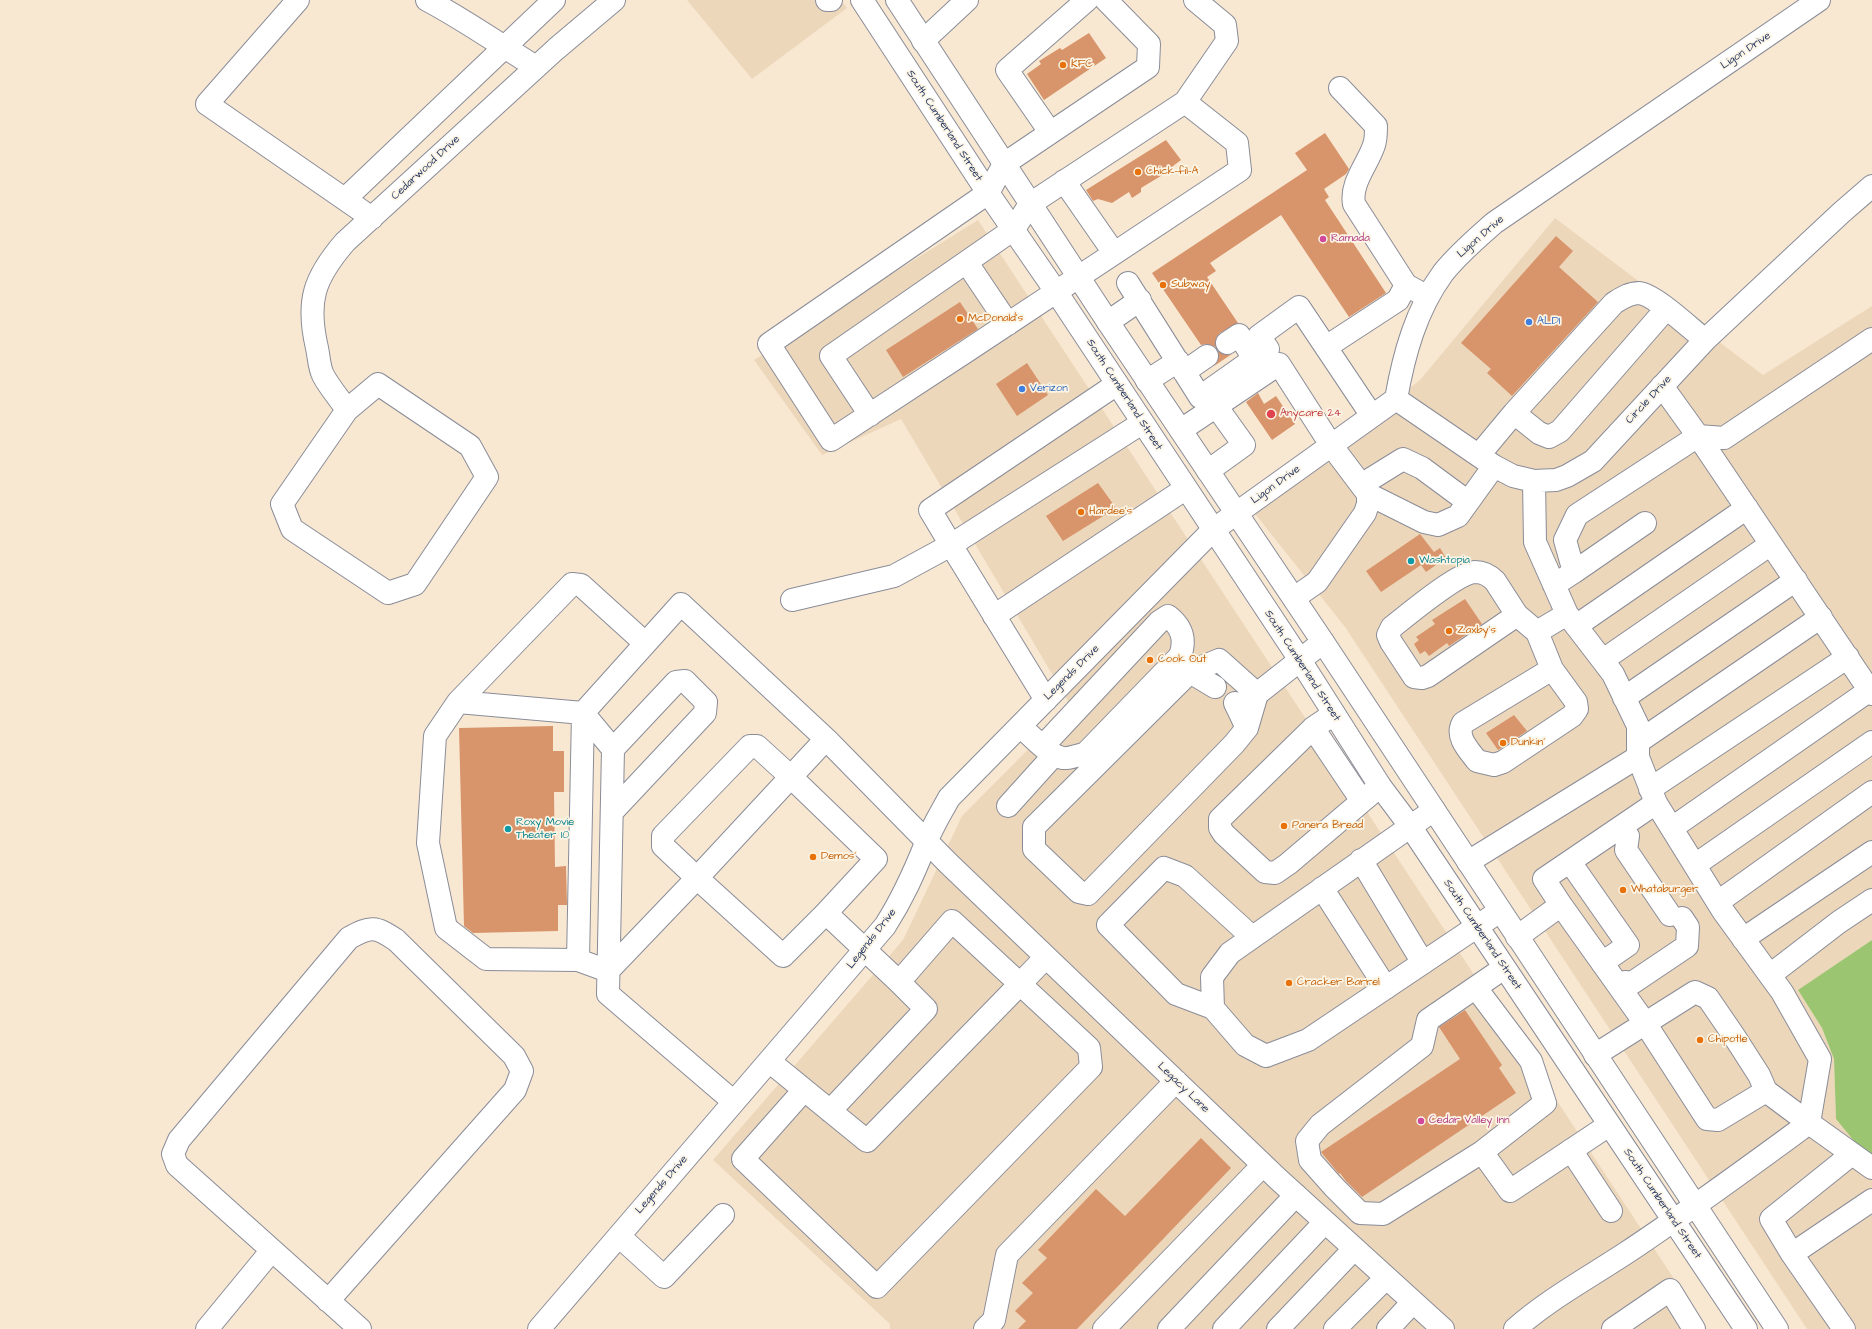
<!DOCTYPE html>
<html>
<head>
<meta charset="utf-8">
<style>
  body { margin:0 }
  canvas { display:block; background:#f8e8d2 }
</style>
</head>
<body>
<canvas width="1872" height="1329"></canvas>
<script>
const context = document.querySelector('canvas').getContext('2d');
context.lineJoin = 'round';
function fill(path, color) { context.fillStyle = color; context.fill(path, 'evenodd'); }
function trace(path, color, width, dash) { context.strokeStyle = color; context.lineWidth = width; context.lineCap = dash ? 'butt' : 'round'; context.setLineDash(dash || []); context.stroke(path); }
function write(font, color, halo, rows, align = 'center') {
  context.font = font + ' "Architects Daughter",sans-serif'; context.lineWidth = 3.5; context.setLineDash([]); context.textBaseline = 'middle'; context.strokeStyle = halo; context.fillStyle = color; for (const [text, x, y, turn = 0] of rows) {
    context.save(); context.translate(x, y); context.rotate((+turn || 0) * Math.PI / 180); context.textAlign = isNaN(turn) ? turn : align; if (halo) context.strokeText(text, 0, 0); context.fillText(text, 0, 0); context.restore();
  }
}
const built = new Path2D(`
  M687 0H841L847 8 752 79Z
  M1555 218 1763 375 1872 306V940L1798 990 1822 1028 1834 1059 1836 1119 1872 1163V1329H1807L1345 627 1252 510 1420 380Z
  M978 220 1707 1329H890V1324L713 1160 903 940 962 816 1071 706 901 419 822 455 754 360Z`);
const green = new Path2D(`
  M1872 940V1163L1836 1119 1834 1059 1822 1028 1798 990Z`);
const building = new Path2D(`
  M1089 33 1106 58 1044 100 1027 74 1041 64 1039 61 1060 48 1062 50Z
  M1325 133 1349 169 1346 174 1324 189 1329 197 1325 200 1386 293 1349 317 1281 215 1210 263 1216 271 1207 277 1238 323 1220 333 1216 338V347L1206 344 1201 345 1152 273 1307 170 1295 153Z
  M1166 140 1181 160 1173 166 1174 168 1141 188V192L1132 198 1129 192 1112 203 1098 199 1093 201 1086 190Z
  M1556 236 1573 251 1559 267 1598 302 1512 396 1487 373 1491 369 1461 343Z
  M960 302 978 329 903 377 886 350Z
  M1218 351 1227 355 1232 354 1214 366 1218 361Z
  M1027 363 1048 395 1017 416 996 384Z
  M1258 393 1264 404 1276 396 1295 424 1272 440 1246 402Z
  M1098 483 1116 508 1063 541 1046 516Z
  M1420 534 1434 552 1440 548 1446 558 1426 572 1421 565 1381 592 1366 571Z
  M1465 599 1482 624 1449 646 1447 643 1429 656 1425 651 1420 654 1414 644 1419 640 1416 637 1435 624 1432 620Z
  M1514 715 1527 731 1498 750 1486 733Z
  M553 726V751H564V792H554L555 867 566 866 567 905H558V931L473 933 464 926 459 728Z
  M1465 1010 1502 1065 1499 1068 1516 1093 1362 1197 1346 1181 1340 1173 1339 1174 1321 1152 1460 1059 1439 1027Z
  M1201 1138 1231 1168 1077 1329H1018L1026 1321 1015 1311 1033 1293 1022 1283 1047 1258 1038 1250 1096 1189 1125 1216Z`);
const minor = new Path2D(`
  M298 0 207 104 372 218
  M427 0C465 20 500 45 536 67
  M827 0H831
  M923 41 967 0
  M1340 88 1376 126C1376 132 1376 140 1374 145 1368 164 1350 183 1354 204L1406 285 1428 297
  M1185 102 1227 41 1225 25 1195 0
  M1050 132 1007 70 1087 0
  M1064 181 1114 253
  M345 199 554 0
  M967 263 1008 324
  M1128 283 1200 397 1268 349 1259 336 1299 307 1372 416
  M1108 322 1140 300
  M1227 343 1239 335 1254 359
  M1326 347 1398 300 1406 285
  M1184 372 1207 356
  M1147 381 1178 361
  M1396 399 1494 466 1513 476 1534 481 1556 480 1567 476 1593 461 1705 340 1842 212 1872 186
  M347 410 378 384 470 446 487 477 415 584 388 593 292 529 282 504 347 410C340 399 329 387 323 375 319 367 319 357 317 348 306 301 314 278 345 242L556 49 614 0
  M1514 413 1539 433 1549 437 1560 431 1666 309
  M870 415 831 356 1014 229 1030 204 1185 102 1237 143 1240 170C1104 260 968 351 831 440L769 344 988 193 1004 164 1148 67 1149 44 1106 0
  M1181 430 1279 364 1331 445 1368 494 1424 522 1438 525 1458 516 1494 466
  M1698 436 1872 694
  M1698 436 1724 438 1872 339
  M1479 455 1514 413 1614 303C1622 298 1629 293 1639 293 1654 294 1691 329 1705 340
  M1208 471 1244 445 1216 406
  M1534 481 1535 542 1567 614 1613 674 1638 726V757
  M1361 485 1403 459 1422 468 1468 502
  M1574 572 1645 523
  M1554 585 1574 572 1565 540 1577 515 1698 436 1662 386
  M1294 598 1317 582 1365 513 1368 504V494
  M792 600 894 576 951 545 930 510 1117 384
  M1517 615 1428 676 1422 678 1414 677 1391 642 1388 635 1392 627C1409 614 1457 573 1475 572 1483 572 1490 576 1495 581L1517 615 1537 632
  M994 616 1185 489
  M1576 626 1747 508
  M1603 660 1771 544
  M1552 669 1463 723C1455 737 1469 750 1477 761L1494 765 1503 762 1572 716 1577 709 1576 702 1552 669 1537 632 1567 614
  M1190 672 1215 687
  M1257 694 1219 660 1190 672 1034 827V849L1079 892 1088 894 1234 744 1247 728 1257 694 1323 642
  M1624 698 1796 580
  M1046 700 951 545 1142 423
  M458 702 572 584 581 585 645 643
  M1235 703 1247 728
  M1334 714 1313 728 1220 819V828L1224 834 1265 872 1275 873 1288 864 1380 786
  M1020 726C1031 735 1049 756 1063 758 1069 759 1078 755 1085 754L1180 656C1186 640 1182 627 1168 616L1159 622 1043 746
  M1313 728 1362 801
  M826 739 697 878 783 956 826 913 899 982 952 921 1020 984 1046 957
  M1638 742 1821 617
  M1650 789 1848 657
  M1008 806 1054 755
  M1434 810 1230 953 1212 977 1213 1008 1245 1045 1266 1056 1308 1040 1500 911
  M612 812 705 713 706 702 685 681 676 682 613 749
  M1672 828 1870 690
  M1628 836 1626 850 1670 915
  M1361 860 1423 963
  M1468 862 1638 757 1656 803 1723 911 1782 992 1820 1059 1809 1123 1766 1091 1718 1120 1707 1119 1645 1023 1561 905
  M1570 862 1628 945 1602 963
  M1695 865 1872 742
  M1322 888 1386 988
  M1718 902 1872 792
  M1517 937 1561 905 1544 879 1656 803
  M1743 939 1872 852
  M578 960 583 713 458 702 435 736 428 843 446 928 486 959 578 960 608 971 697 878 663 846V836L750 746H757L791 777 876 859 826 913
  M1504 968 1428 1020 1422 1046 1320 1125 1307 1141 1310 1160 1334 1187 1360 1213 1383 1214 1482 1152 1510 1191 1609 1125
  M1770 975 1839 922 1872 900
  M1625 982 1632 983 1687 946 1688 927 1682 918
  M1476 988 1531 1061 1545 1103 1482 1152
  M1213 1008 1176 994 1108 925 1164 868 1185 876 1252 937
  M1595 1055 1695 992 1708 998 1734 1036 1759 1075 1766 1091
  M769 1061 867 1141 1020 984 1089 1048 1091 1067 877 1287 743 1159 804 1090
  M734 1102 608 994 613 749 583 713 681 604 826 739 948 863 1278 1179 1443 1329
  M830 1111 926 1009 899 982
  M1571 1150 1611 1211
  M619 1236 664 1277 723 1215
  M1792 1254 1771 1219 1852 1154
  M328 1301 515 1090 522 1071 514 1056 396 940C375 926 371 926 349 938L179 1140 173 1154 177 1165 360 1329
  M207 1329 272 1250
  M539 1329 885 926C903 898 914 873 926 843 932 827 941 813 949 798L1213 530 1396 399C1404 354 1416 310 1443 273 1458 254 1476 239 1494 223L1819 0
  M985 1329 994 1320 1007 1255 1176 1081
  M1104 1329 1263 1165
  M1169 1329 1296 1195
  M1224 1329 1325 1222
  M1278 1329 1354 1249
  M1335 1329 1386 1278
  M1388 1329 1413 1302
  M1515 1329C1549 1299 1588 1278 1626 1253 1688 1212 1749 1167 1809 1123L1872 1168
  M1613 1329 1670 1290 1694 1329
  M1844 1329 1792 1254 1872 1200`);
const major = new Path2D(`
  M862 0 988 193 1057 293 1300 660 1380 786 1410 826 1746 1329
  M897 0 1108 322 1323 642 1777 1329`);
const markers = [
  [1063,65,4,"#e8710a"],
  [1138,172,4,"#e8710a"],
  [1323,239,4,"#d1479c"],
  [1163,285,4,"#e8710a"],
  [960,319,4,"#e8710a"],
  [1529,322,4,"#3f7fe0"],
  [1022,389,4,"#3f7fe0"],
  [1271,414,5,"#e0444e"],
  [1081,512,4,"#e8710a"],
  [1411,561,4,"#0f9aa8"],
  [1449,631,4,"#e8710a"],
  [1150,660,4,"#e8710a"],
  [1503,743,4,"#e8710a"],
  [1284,826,4,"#e8710a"],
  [508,829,4,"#0f9aa8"],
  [813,857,4,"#e8710a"],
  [1623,890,4,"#e8710a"],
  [1289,983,4,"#e8710a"],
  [1700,1040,4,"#e8710a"],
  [1421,1121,4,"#d1479c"]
];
const streetNames = [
  ["Ligon Drive",1746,51,-34],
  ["South Cumberland Street",944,126,57],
  ["Cedarwood Drive",426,168,-43],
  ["Ligon Drive",1481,237,-41],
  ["South Cumberland Street",1124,395,57],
  ["Circle Drive",1649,400,-47],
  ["Ligon Drive",1276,485,-36],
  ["South Cumberland Street",1302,666,57],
  ["Legends Drive",1072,673,-45],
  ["South Cumberland Street",1482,935,56],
  ["Legends Drive",872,939,-52],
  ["Legacy Lane",1183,1088,44],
  ["Legends Drive",662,1185,-49],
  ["South Cumberland Street",1662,1204,56]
];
const foodNames = [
  ["KFC",1071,65],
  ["Chick-fil-A",1146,172],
  ["Subway",1171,285],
  ["McDonald's",968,319],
  ["Hardee's",1089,512],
  ["Zaxby's",1457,631],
  ["Cook Out",1158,660],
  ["Dunkin'",1511,743],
  ["Panera Bread",1292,826],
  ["Demos'",821,857],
  ["Whataburger",1631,890],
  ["Cracker Barrel",1297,983],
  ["Chipotle",1708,1040]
];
const hotelNames = [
  ["Ramada",1331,239],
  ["Cedar Valley Inn",1429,1121]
];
const shopNames = [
  ["ALDI",1537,322],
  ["Verizon",1030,389]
];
const healthNames = [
  ["Anycare 24",1280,414]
];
const cultureNames = [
  ["Washtopia",1419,561],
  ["Roxy Movie",516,823],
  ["Theater 10",516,836]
];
fill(built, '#edd7bb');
fill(green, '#9cc571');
fill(building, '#d8946a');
trace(minor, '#8a8c98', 24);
trace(major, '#8a8c98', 24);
trace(minor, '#fff', 22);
trace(major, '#fff', 22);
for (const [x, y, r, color] of markers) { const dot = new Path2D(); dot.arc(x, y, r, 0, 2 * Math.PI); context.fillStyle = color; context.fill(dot); trace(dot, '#fcf5e5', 1.5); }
write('11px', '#1b2f5e', '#fcf5e5', streetNames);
write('11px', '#c56008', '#fcf5e5', foodNames, 'left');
write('11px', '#b23c85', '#fcf5e5', hotelNames, 'left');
write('11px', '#366cbe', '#fcf5e5', shopNames, 'left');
write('11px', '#be3a42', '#fcf5e5', healthNames, 'left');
write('11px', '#0d838f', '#fcf5e5', cultureNames, 'left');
</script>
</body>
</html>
